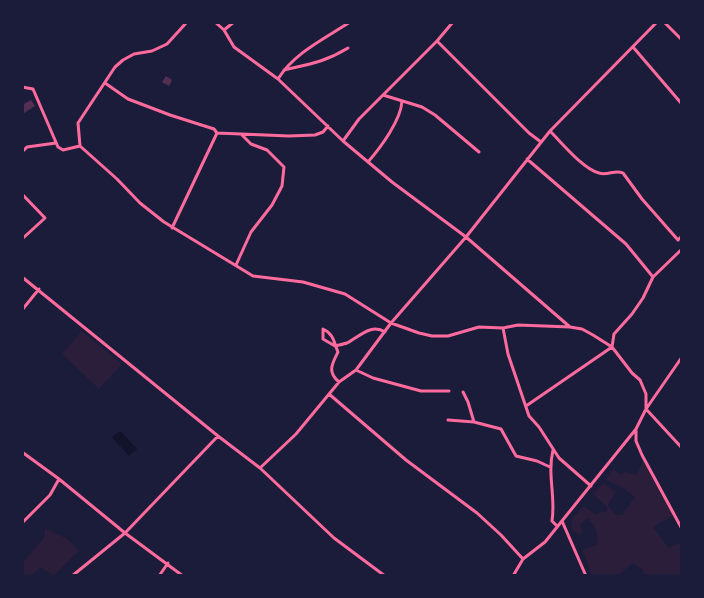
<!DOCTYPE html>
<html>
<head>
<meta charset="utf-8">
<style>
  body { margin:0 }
  #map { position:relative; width:704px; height:598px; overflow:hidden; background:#1b1b3a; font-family:Helvetica,sans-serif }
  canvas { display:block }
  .frame { position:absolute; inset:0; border:24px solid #1b1b3a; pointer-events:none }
</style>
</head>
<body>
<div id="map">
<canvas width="704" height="598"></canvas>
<div class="frame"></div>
</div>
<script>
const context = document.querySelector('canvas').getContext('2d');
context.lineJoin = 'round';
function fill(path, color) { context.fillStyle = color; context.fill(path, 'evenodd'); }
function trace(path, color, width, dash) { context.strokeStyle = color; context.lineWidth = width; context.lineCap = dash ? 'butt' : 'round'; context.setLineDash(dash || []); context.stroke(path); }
const green = new Path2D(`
  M82 331 122 364 99 389 62 354Z
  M644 459 652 477 674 514 653 527 669 548 681 542V574L679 576 644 575 643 570 633 563 618 575H592L582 550 597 545C599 532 596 527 587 518L580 525 583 533 579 535 572 530 571 520 584 506 595 514 607 511 606 506 593 494 603 483 616 492 608 505 616 515H622L635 497 623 488 606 480 613 469 620 474 626 472 636 475Z
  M45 528C59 535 70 538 79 551L54 575H52L41 567 35 572 34 575H23V562L44 538Z`);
const water = new Path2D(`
  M120 431 137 449 129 456 112 437Z`);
const building = new Path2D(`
  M166 76 172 80 169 86 162 82Z
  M31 100 35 106 24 113 22 105Z`);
const minor = new Path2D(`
  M215 22 224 30 234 47 278 79 343 141 392 182 466 237 570 327
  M664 22 682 40
  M224 30 234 22
  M437 41 453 22
  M633 47 681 103
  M284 70C310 64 325 62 348 48
  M278 79C294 53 324 39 350 22
  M105 83 128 99 170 115 214 129 217 133 172 228
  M22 87 33 89 58 147 63 150 80 146 117 179 140 203 164 222 253 276 303 282 345 294 391 323 419 333 432 336H448L479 327 503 328 518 325 570 327 582 329 593 335 612 347 632 373 640 380 646 394V409L636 429 545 542 523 559 513 576
  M383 95 422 107 435 115 479 152
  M550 131C562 143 583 169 599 173 608 176 615 169 623 173L642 199 678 240 682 236
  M217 133 289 136 315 135 323 132 328 126
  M343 141 359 119 437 41 529 133 541 142
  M80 146 78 123 115 67 123 60 134 54 152 51 167 44 187 22
  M22 152 27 147 56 143
  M527 159 626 244 653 277
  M368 162C381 147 401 120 402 101
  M22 194 45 218 22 239
  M236 265 251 232 272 205 282 186 284 167 267 150 251 144 242 135
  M22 277 218 436 260 468 334 538 385 576
  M22 310 39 289
  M503 328 508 354 529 416 539 427 559 458 591 486
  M682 357 646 409 682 448
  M356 370 373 378 421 391H449
  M339 382C327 372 332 364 338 352 334 343 334 334 323 329V339L335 346C339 345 344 344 347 343 359 337 371 323 385 332
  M463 392 468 402 474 422
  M329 394 406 460 477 513 501 535 523 559
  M526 406 612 347 614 334 632 314 643 298 653 277 682 249
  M448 420 474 422 501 429 516 456 537 461 550 467
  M636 429V441L642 455 682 529
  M553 450C547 476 556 496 552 521L557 526
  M22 452 59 479 125 533 183 576
  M260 468 296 434 339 382 356 370 391 323 466 237 550 131 657 22
  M562 521 586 576
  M22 523 50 495 59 479
  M72 576 125 533 218 436
  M159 576 168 563`);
fill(green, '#2a1e3b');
fill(water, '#12122b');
fill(building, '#542f53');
trace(minor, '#ff6b9d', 3);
</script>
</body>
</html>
